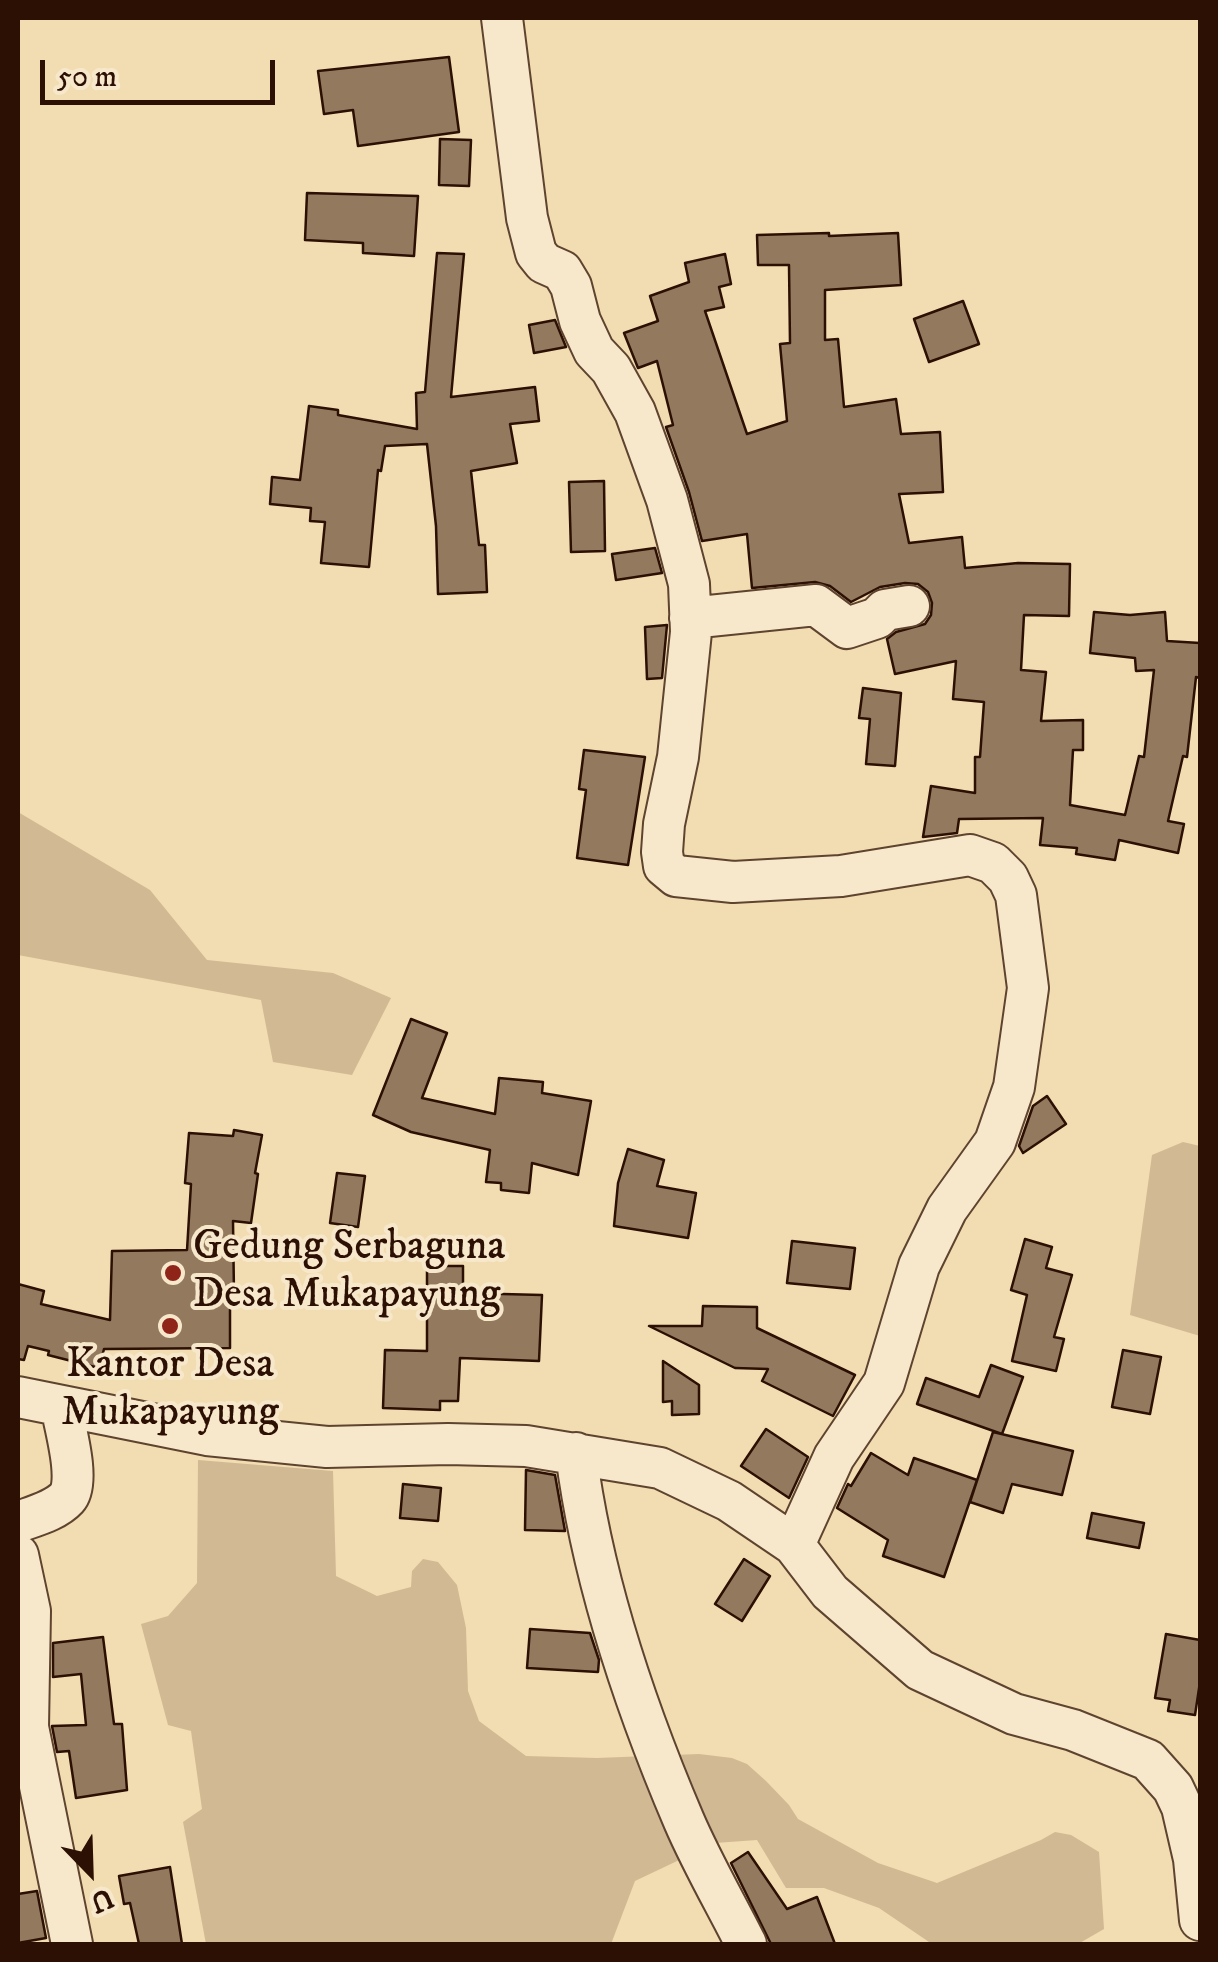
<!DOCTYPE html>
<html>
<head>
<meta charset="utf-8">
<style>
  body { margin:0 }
  #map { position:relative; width:1218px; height:1962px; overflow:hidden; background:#f2dcb1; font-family:"IM FELL DW Pica",serif }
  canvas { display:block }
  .frame { position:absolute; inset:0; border:20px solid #2d1004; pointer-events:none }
  .north { position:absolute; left:40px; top:1822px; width:100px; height:100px; -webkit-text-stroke:8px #f7e8cc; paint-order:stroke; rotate:157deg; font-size:28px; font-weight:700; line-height:40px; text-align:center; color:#2d1004 }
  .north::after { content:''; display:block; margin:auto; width:35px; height:45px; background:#2d1004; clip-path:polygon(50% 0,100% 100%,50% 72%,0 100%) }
  .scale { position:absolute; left:40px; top:60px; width:235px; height:45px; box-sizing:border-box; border:5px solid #2d1004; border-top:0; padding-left:12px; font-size:30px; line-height:35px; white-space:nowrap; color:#2d1004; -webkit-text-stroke:8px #f7e8cc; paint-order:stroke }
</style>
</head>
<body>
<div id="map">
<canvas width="1218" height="1962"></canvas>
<div class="frame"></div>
<div class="north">U</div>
<div class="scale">50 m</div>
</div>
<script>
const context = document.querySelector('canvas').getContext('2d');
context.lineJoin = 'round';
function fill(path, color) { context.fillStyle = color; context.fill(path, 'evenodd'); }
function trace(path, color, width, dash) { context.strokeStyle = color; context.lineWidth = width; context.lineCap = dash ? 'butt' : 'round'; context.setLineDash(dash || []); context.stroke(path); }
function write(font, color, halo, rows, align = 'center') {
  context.font = font + ' "IM FELL DW Pica",serif'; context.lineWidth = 8; context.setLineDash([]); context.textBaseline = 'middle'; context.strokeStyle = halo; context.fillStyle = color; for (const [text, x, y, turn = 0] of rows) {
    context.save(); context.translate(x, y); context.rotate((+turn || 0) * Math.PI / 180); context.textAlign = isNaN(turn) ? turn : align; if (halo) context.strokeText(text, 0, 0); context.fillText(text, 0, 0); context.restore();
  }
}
const green = new Path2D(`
  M18 812 150 890 207 960 333 973 391 998 352 1075 273 1062 261 1000 18 955Z
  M1183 1142 1200 1146V1336L1130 1315 1152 1155Z
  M198 1460 333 1471 336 1576 377 1596 411 1587 412 1571 423 1559 438 1562 457 1585 466 1628 468 1691 479 1721 526 1756 597 1758 699 1754 732 1758 747 1764 766 1781 789 1805 798 1819 878 1863 937 1883 1041 1840 1055 1832 1071 1835 1099 1852 1104 1929 1078 1944H932L879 1908 824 1888H786L757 1840 715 1843 635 1881 611 1944H206L183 1822 202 1809 191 1731 168 1725 141 1624 168 1616 197 1583Z`);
const building = new Path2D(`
  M449 57 459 132 358 146 353 110 324 114 318 71Z
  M440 139 471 140 469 186 439 185Z
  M307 193 418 196 414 256 363 253V243L305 240Z
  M829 233V236L898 233 901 285 825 290V340L838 339 844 407 896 399 901 434 940 432 943 492 899 494 909 543 962 537 965 568 1018 563 1070 564 1069 616 1024 615 1021 670 1046 672 1041 721 1083 720V750H1073L1070 805 1125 815 1139 756 1144 757 1154 670 1136 671 1135 658 1090 653 1094 612 1130 615 1165 612 1167 641 1200 643V678L1196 677 1187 757 1183 756 1168 821 1184 824 1178 853 1119 840 1115 860 1076 854 1077 848 1040 845 1043 818 959 819 957 833 923 837 931 786 975 793V757H980L984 702 953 699 956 661 895 674 887 639 896 632 925 624 931 615 932 603 928 592 918 584 905 583 880 587 851 602 830 586 815 582 752 588 747 534 702 541 689 492 666 427 673 425 657 361 638 368 624 333 658 321 650 296 689 282 685 263 725 254 731 284 719 287 724 307 705 311 747 434 787 421 780 344 790 343 789 265H758L757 235Z
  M437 253 464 254 451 397 535 387 539 421 510 424 517 463 471 471 479 545H485L487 592 438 594 436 526 427 444 385 446 381 471 378 470 369 567 321 563 325 522 310 521 311 508 270 504 272 477 300 480 309 406 338 410V415L417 429 416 393 425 392Z
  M963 301 979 344 929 362 914 319Z
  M555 320 566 347 534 353 529 325Z
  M604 481 605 551 571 552 569 482Z
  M655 548 662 573 616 580 612 554Z
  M667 625 662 678 647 679 645 627Z
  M863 688 901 693 895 766 866 764 870 719 859 718Z
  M584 750 645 757 628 865 577 858 586 790 579 789Z
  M411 1019 447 1033 422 1098 495 1114 499 1078 543 1082 542 1093 591 1101 578 1175 532 1163 529 1193 501 1190V1183L486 1182 490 1150 411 1132 373 1115Z
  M1047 1096 1066 1124 1023 1153 1019 1146 1033 1106Z
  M234 1130 262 1135 255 1173 258 1174 251 1223 233 1221 234 1295H230V1348L104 1349 99 1368 48 1355 49 1351 28 1346 24 1360 18 1359V1284L44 1291 41 1304 110 1320 112 1251 187 1250 191 1184 185 1183 189 1133 233 1136Z
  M628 1149 664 1160 657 1186 696 1193 688 1238 614 1226 618 1183Z
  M337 1173 365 1176 358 1227 330 1223Z
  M1025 1239 1052 1247 1046 1268 1072 1275 1054 1337 1064 1339 1056 1371 1012 1361 1027 1295 1011 1290Z
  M792 1241 855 1248 850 1289 787 1283Z
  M427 1266H463V1293L542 1295 539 1361 460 1358 458 1401H440V1410L383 1408 385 1350 427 1351Z
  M703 1306 757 1307V1328L855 1375 833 1416 762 1381 768 1369 735 1368 649 1326H702Z
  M1123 1350 1161 1357 1150 1414 1112 1407Z
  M663 1361 699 1385V1414L672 1415V1401L663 1402Z
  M991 1365 1023 1377 1002 1434 917 1404 926 1378 979 1397Z
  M766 1429 808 1457 789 1498 741 1466Z
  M993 1432 1073 1451 1062 1495 1012 1484 1003 1513 970 1502Z
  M871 1453 908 1475 914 1458 977 1480 944 1577 883 1556 888 1540 837 1508 848 1484 851 1486Z
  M526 1470 555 1475 565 1531 525 1530Z
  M403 1484 441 1488 438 1521 400 1518Z
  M1092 1513 1144 1523 1139 1548 1087 1538Z
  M744 1559 770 1576 742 1621 715 1604Z
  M530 1629 590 1633 599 1660 598 1672 527 1668Z
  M1166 1634 1200 1640V1682L1195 1715 1168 1711 1170 1700 1155 1698Z
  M103 1637 114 1724H122L127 1790 76 1798 69 1751 57 1752 52 1726 86 1725 81 1674 53 1677V1643Z
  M748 1852 787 1909 817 1897 835 1944H771L731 1863Z
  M170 1867 182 1944H139L130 1903 124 1904 119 1876Z
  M37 1891 46 1938 18 1943V1894Z`);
const minor = new Path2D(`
  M502 18 527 218 536 253 544 263 562 271 571 286 580 321 594 351 611 369 635 412 667 500 689 584 691 632 678 757 664 824 662 852 664 866 676 876 733 882 841 876 970 855 993 863 1008 878 1016 895 1028 988 1014 1087 995 1142 947 1209 919 1266 884 1383 834 1457 794 1545
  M690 618 816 605 847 628 877 618 885 610 909 606
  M18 1397 207 1435 327 1447 448 1444 526 1446 660 1468 729 1501 794 1545 830 1592 920 1670 1014 1714 1073 1730 1148 1760 1173 1788 1182 1807 1194 1859 1200 1920
  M576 1453C592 1579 634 1704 684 1821 702 1863 726 1904 746 1944
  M18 1522C34 1516 55 1511 67 1498 81 1483 65 1427 61 1406
  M18 1555 30 1611 28 1727 72 1944`);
const markers = [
  [173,1273,10,"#8f2418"],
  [170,1326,10,"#8f2418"]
];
const poiNames = [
  ["Gedung Serbaguna",193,1249],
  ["Desa Mukapayung",193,1297],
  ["Kantor Desa",170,1367,"center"],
  ["Mukapayung",170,1415,"center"]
];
fill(green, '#d1b994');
fill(building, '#937a5e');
trace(building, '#2d1004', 2.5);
trace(minor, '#5e432f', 44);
trace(minor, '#f7e8cc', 40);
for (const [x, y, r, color] of markers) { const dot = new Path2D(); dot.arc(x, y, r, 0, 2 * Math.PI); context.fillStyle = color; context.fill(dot); trace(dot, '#f7e8cc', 4); }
write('42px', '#2d1004', '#f7e8cc', poiNames, 'left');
</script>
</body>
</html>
